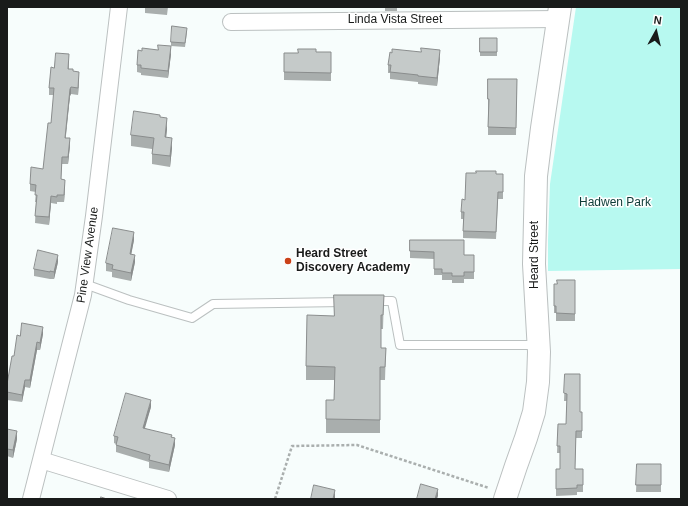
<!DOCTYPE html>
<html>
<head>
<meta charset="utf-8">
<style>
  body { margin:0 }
  #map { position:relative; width:688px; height:506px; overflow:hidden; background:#f7fdfc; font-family:Helvetica,sans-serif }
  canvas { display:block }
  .frame { position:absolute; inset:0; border:8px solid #191b1a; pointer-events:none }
  .north { position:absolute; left:636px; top:12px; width:40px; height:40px; -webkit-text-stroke:3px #fff; paint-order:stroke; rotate:8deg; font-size:11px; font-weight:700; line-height:16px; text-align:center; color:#191b1a }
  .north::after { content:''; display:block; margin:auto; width:14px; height:18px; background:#191b1a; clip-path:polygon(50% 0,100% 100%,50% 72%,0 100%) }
</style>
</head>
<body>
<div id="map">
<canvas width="688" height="506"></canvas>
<div class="frame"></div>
<div class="north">N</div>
</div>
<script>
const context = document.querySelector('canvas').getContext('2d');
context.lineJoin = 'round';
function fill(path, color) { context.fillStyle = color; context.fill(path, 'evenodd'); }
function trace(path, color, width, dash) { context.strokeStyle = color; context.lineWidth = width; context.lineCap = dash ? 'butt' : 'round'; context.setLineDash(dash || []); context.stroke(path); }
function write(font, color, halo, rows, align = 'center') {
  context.font = font + ' Helvetica,sans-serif'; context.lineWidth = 3; context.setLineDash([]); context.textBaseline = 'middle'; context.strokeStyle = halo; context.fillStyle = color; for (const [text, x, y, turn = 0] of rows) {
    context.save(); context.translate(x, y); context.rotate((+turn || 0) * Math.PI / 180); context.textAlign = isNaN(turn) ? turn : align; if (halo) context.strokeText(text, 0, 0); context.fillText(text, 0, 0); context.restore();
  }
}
const green = new Path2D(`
  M576 7H681V269L548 271V240L550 184Z`);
const path = new Path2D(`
  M275 499 292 446 357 445 489 488`);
const lane = new Path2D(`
  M85 284 129 300 192 318 213 304 344 302
  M374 301H392L400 345H538`);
const street = new Path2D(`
  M231 22 558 19
  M41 460 168 499
  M31 499 83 295 94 216 119 7`);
const secondary = new Path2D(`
  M505 499 516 466 526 438 534 412 538 382 539 352 534 264 536 176 542 128 560 7`);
const wall = new Path2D(`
  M145 7H168L167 15 145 13Z
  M385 7H397V11H385Z
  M187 32 185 47 171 46V42Z
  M480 38H497V56H480Z
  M142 51 171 54 168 78 141 75V73L137 72V65Z
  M316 52H331V81L284 80V53H298Z
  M440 57 437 86 418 84V82L390 79V73H388V65Z
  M69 61V69L73 71 79 79 78 95 71 94 70 96 65 138 70 145 68 164H62L61 179 65 187 64 202H57V204L51 203 49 225 35 223 36 202H35L36 192 30 191V184L43 169 51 123 54 95H49V88L54 68Z
  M488 79H517L516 135H488Z
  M160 117 167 129 166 137 172 148 170 167 152 164V149L131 146V135Z
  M496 174H503V199H498L496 239 463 238V219H461V212L465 200Z
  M134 240 131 254 135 262 131 281 112 277V272L106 271V263Z
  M410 240 464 255H474V279H464V283H452V280H442V275H434V259L410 258Z
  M58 262 54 279H50L34 276V269Z
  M575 280V321H556V313H554V284H557Z
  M384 295 383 329H381V348H386L385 380H380V433H326V400H334V380H306V366L334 316Z
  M43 334 40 350H37L30 388 25 387 22 402 7 400V384L14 356 20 336Z
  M565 374 580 412H582V438H576L575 469H583V492H577V495L556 496V469H560V453H557L558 424H566L567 401H564Z
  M151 407 144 428 172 437 175 445 169 472 149 468V462L116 452V444L114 443V436Z
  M7 429 17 439 13 458 7 456Z
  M637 464H661V492H636Z`);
const shadedWall = new Path2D(`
  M171 46V54L168 78V71Z
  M440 50V57L437 86V78Z
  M79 72V79L78 95V88Z
  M71 87V94L70 96 65 145V138L70 89Z
  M167 118V129L165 148V137Z
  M70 138V145L68 164V157Z
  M172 138V148L170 167V156Z
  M65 180V187L64 202V195Z
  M51 196V203L49 225V217Z
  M134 232V240L130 261V254Z
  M58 255V262L54 279V272Z
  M135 255V262L131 281V273Z
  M43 327V334L40 350V343Z
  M37 342V350L30 388V380Z
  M25 380V387L22 402V395Z
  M151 400V407L143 435V428Z
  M17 431V439L13 458V450Z
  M175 438V445L169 472V465Z
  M438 489V496L437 499H435Z
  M335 490V499H333Z`);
const building = new Path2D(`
  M172 26 187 28 185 43 171 42Z
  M480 38H497V52H480Z
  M158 45 171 46 168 71 141 68V65H137L138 50 142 51V48L158 50Z
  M421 48 440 50 437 78 418 76V75L390 72 391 65H388L390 52 392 53V49L421 52Z
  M298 49H316V52H331V73L284 72V53H298Z
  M56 53 69 54 68 69H73V71L79 72 78 88 71 87 70 89 65 138H70L68 157H62L61 179 65 180 64 195H57V197L51 196 49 217 35 216 37 195H35L36 185 30 184 31 167 43 169 48 123H51L54 88H49L51 67 54 68Z
  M488 79H517L516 128 488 127 489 99H488Z
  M134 111 160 115V117L167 118 165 137 172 138 170 156 152 154 154 138 131 135Z
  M476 171H496V174H503V192H498L496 232 463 231 464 212H461L462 199 465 200 466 173H476Z
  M113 228 134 232 130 254 135 255 131 273 112 269 113 265 106 263Z
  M410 240H464V255H474V272H464V276H452V273H442V269H434V252L410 251Z
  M38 250 58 255 54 272 50 271V272L34 269Z
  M557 280H575V314L556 313V306H554V284H557Z
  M334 295H384L383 315H381V348H386L385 367H380V420L326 419V400H334L335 367 306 366 307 315 334 316Z
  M22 323 43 327 40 343 37 342 30 380H25L22 395 7 392V384L12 356H14L17 335 20 336Z
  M565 374H580V412H582V431H576L575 469H583V485H577V488L556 489V469H560V446H557L558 424H566L567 394 564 393Z
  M126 393 151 400 143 428 172 435 171 437 175 438 169 465 149 460 150 455 116 445 118 437 114 436Z
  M7 429 17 431 13 450 7 449Z
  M637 464H661V485H636Z
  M421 484 438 489 435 499H417Z
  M314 485 335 490 333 499H311Z
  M101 497 107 499H101Z`);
const markers = [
  [288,261,4,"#ca4118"]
];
const streetNames = [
  ["Linda Vista Street",395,20],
  ["Pine View Avenue",88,255,-82],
  ["Heard Street",535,255,-90]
];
const parkNames = [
  ["Hadwen Park",615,203]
];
const poiNames = [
  ["Heard Street",296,254],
  ["Discovery Academy",296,268]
];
fill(green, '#b7f9f0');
trace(lane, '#bbc0c0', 10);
trace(street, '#bbc0c0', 18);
trace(secondary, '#bbc0c0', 24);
trace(path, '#aaafae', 2.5, [3, 2]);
trace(lane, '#fff', 8);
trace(street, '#fff', 16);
trace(secondary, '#fff', 22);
fill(wall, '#a9aead');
fill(shadedWall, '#8a8d8d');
fill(building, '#c5cac9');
trace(building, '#8a8d8d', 1);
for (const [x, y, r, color] of markers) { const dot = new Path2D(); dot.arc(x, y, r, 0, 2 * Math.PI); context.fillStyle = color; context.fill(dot); trace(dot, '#fff', 1.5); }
write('12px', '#191b1a', '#fff', streetNames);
write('12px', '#0e3c38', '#fff', parkNames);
write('bold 12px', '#191b1a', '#fff', poiNames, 'left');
</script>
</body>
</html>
